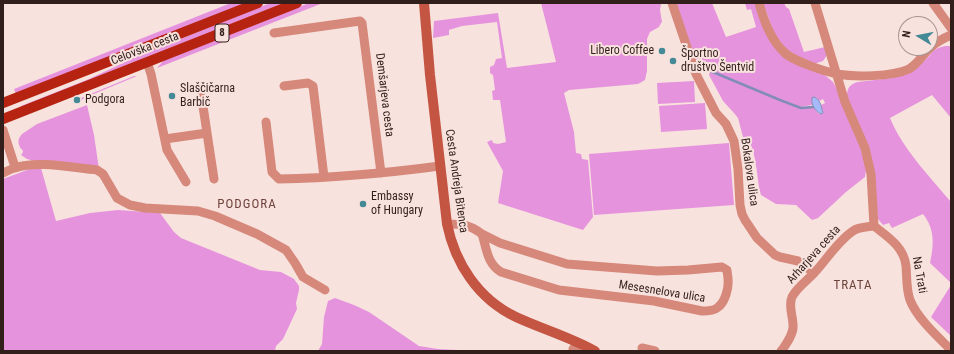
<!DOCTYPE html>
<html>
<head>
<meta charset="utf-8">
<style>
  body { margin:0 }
  #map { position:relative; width:954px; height:354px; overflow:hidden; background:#f8e2de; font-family:"Roboto Condensed",sans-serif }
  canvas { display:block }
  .frame { position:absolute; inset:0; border:4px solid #321f1b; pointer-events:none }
  .north { position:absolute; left:898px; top:16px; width:40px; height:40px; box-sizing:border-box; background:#f8e2de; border:1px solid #a99490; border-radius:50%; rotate:280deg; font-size:11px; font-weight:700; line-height:16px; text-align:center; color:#321f1b }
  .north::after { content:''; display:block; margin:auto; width:14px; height:18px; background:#448996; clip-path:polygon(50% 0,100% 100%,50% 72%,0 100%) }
</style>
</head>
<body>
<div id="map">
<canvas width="954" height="354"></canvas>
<div class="frame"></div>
<div class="north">N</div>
</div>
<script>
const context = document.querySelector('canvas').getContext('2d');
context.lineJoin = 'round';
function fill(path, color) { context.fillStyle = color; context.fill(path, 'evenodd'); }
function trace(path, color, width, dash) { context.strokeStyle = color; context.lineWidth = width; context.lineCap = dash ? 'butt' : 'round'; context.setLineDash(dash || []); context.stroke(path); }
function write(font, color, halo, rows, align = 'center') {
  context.font = font + ' "Roboto Condensed",sans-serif'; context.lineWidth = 4; context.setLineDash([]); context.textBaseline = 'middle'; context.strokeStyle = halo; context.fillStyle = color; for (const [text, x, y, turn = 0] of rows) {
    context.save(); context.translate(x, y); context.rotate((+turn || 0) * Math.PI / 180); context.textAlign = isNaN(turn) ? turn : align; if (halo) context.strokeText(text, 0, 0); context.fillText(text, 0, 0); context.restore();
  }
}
const green = new Path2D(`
  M231 3H246L16 94 14 89Z
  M270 3H284L22 107 21 106 89 79 140 55Z
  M309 3H323L157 68 164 60Z
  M541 3H661V4L660 10 662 22 661 23 659 27 650 32 647 39V71L645 80 638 84 569 90 564 93 574 132 576 153 581 154 582 159 588 160 593 217 583 230 498 203 503 171 487 142 492 140 493 143 498 144 506 142 500 100H493L492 91 495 90 493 75 490 73V67L494 65 496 59 502 58 497 22 462 26 449 30V35L433 38 434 21 498 13 507 68 556 62Z
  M675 3H712L726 37 756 27 751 9 747 10 745 3H755L768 37 826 76 833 82 838 91 862 151 866 170 865 177 846 192 818 218 812 220 796 205 776 204 761 195C758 186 758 176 756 166 755 156 752 147 748 137H743L738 118 734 113 723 101 709 75 710 72 796 107 802 109 813 107 819 114 823 113 821 105 825 103 823 99 819 101 816 97 812 102V105L801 107 777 98 709 70 704 72 699 69 690 47Z
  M763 3H784L786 7 789 9 804 52 825 47 827 55 823 61 817 63H813L806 61 786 49 774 33Z
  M945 46H951V118L932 95 890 118C902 148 930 177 951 202V283L930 263C934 245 935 229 923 214L892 228 889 223 883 225 878 219 874 183 847 96C847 88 850 84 858 82L892 78 920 65 929 56 933 51 938 48Z
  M134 76H137L89 96 81 100V98Z
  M694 81 695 102 658 104 657 83Z
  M705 103 707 129 661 132 659 106Z
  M87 105 94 135 99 169 34 161 27 159 21 155 23 152 22 149H21C18 144 17 139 22 134L37 124Z
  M729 143 734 205 594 215 589 154Z
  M32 168H41L56 221 90 213 118 210 160 213 174 232 181 238 260 270 281 272 294 279 299 286V290L296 303 297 309 283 339 276 346 275 351H3V179L19 173Z
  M951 285V336L931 317Z
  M335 298 354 305 369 312 419 346 438 349 458 350 464 351H318L322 344 324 317 328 301Z`);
const water = new Path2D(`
  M814 97C821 99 821 107 823 113L821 114C815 111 811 105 812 98Z`);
const stream = new Path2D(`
  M708 70 780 100 801 108 813 107`);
const street = new Path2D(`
  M672 3 696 74 716 113 726 124 734 141 738 169 740 205 742 214 745 220 757 238 775 255 780 257 798 261 814 273
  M759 3C764 21 771 41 786 54 797 62 823 71 837 74 854 77 892 77 909 69 918 64 923 54 930 48 936 42 944 38 951 35
  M933 3 951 28
  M274 33 360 21 362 23 381 173
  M147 62 151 74 167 150 186 182
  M284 86 308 83 313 86 324 177
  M266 122 272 172 279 179C333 178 387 173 440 166
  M3 130 15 167
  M207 133 214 179
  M165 139 207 133 200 86
  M3 173C7 171 11 169 15 168 37 160 73 168 97 170L103 174 117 198 130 205 145 208 198 211 215 216 257 234 286 250 295 263 303 277 325 290
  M447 224C463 224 470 225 482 234 487 250 487 263 501 272L559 290 654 301 702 311C707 311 713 311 717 308 725 303 729 288 728 279 728 276 727 273 727 270L722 267 688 270 657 271 567 264 500 243 482 234
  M874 226C888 237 904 247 906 266 907 277 906 289 910 300 917 318 937 336 951 350
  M642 348 655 351
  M577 351 573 349 579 343
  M781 351 782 350C787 343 794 333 793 325 793 316 788 306 792 297 797 287 808 280 815 272 827 259 838 241 853 231 858 227 867 227 874 226L871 174 865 148 845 102 815 3`);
const secondary = new Path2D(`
  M424 3 430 75 447 224C455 263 478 299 516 317 542 329 570 337 595 351`);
const primary = new Path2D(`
  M3 103 258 3
  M3 119 297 3`);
const markers = [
  [662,51,4,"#448996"],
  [673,61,4,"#448996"],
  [172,96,4,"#448996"],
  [77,100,4,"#448996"],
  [363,204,4,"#448996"]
];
const shields = [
  [222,33,14]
];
const shieldNames = [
  ["8",222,33]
];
const streetNames = [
  ["Celovška cesta",145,49,-21],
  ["Demšarjeva cesta",384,95,83],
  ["Bokalova ulica",749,172,82],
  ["Cesta Andreja Bitenca",456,181,82],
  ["Arharjeva cesta",814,255,-48],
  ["Na Trati",919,275,80],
  ["Mesesnelova ulica",662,292,9]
];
const poiNames = [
  ["Libero Coffee",654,51,"right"],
  ["Športno",681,54],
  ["društvo Šentvid",681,68],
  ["Slaščičarna",180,89],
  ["Barbič",180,103],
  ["Podgora",85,100],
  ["Embassy",371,197],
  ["of Hungary",371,211]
];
const neighbourhoodNames = [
  ["PODGORA",247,205],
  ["TRATA",853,286]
];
fill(green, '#e693dd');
fill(water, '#a6bafa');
trace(water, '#838cb7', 1);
trace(stream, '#838cb7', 2.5);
trace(street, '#d6887a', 9);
trace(secondary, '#c55543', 10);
trace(primary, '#b62310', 10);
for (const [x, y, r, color] of markers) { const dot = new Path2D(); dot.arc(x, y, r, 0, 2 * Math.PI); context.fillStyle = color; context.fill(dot); trace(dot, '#f8e2de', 1.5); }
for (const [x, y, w] of shields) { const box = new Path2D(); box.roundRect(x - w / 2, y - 9, w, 18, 3); context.fillStyle = '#f8e2de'; context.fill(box); trace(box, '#321f1b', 1); }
write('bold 11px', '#321f1b', null, shieldNames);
write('12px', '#321f1b', '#f8e2de', streetNames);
write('12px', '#321f1b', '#f8e2de', poiNames, 'left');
context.letterSpacing = '1px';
write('13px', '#6f443c', '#f8e2de', neighbourhoodNames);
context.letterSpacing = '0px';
</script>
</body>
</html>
